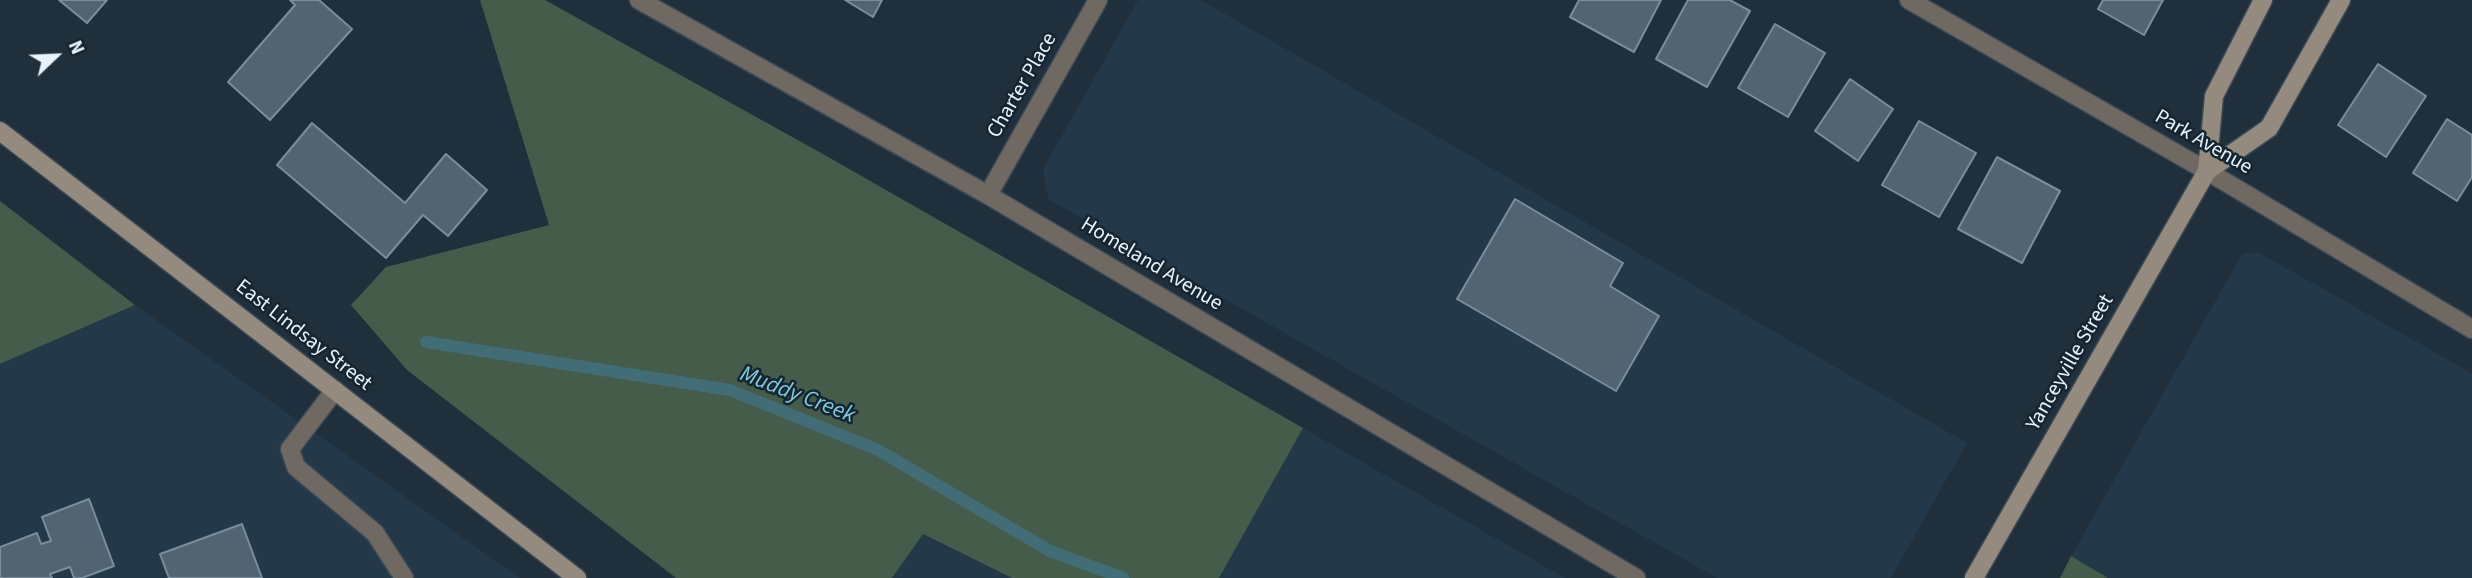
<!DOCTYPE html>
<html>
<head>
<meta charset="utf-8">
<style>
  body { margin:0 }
  #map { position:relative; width:2472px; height:578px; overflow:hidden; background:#1f2f3b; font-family:"Source Sans 3",sans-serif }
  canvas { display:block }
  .north { position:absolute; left:21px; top:21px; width:70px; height:70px; -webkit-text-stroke:5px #152531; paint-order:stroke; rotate:67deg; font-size:19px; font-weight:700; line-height:28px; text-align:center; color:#e8f2fa }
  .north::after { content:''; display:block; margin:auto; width:24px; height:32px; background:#e8f2fa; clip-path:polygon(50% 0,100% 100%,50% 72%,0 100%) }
</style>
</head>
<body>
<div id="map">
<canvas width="2472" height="578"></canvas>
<div class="north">N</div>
</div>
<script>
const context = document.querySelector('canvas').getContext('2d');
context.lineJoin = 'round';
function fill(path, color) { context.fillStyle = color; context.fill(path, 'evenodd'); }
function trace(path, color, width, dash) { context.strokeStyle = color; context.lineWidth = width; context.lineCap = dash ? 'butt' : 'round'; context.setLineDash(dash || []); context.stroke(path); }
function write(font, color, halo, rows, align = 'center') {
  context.font = font + ' "Source Sans 3",sans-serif'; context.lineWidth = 5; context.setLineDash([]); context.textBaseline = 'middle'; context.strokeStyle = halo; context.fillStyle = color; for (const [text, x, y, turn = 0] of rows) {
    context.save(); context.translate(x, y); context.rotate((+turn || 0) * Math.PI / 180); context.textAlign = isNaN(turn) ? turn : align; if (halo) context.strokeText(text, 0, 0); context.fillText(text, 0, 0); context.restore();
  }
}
const built = new Path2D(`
  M1138 0H1201L1967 443 1891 578H1717L1048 199 1043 169Z
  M2258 252 2472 373V578H2108L2071 556 2242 254Z
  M135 305 520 578H0V364Z
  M1303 428 1565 578H1219Z
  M923 534 1012 578H892Z`);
const green = new Path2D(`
  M480 0H545L823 154 1303 428 1219 578H1012L923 534 892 578H676L407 370 351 305 386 267 549 225Z
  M0 201 135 305 0 364Z
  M2071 556 2108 578H2060Z`);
const stream = new Path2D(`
  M426 342 730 390 878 450 1050 551 1123 578`);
const building = new Path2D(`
  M59 0H107L87 23Z
  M290 0H319L352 29 270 120 228 82 295 5Z
  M845 0H882L873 17Z
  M1579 0H1661L1634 52 1570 17Z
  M1688 0H1730L1750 11 1707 87 1656 59Z
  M2103 0H2163L2144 35 2098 9Z
  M1775 24 1825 53 1788 117 1738 88Z
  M2378 64 2426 96 2386 157 2338 125Z
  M1850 79 1893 109 1858 161 1815 131Z
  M2447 119 2472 135V177L2457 201 2413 173Z
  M1919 121 1976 153 1939 217 1882 185Z
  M312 123 405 203 446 154 487 190 448 236 423 215 386 258 277 165Z
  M1997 157 2060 191 2022 263 1958 229Z
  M1515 199 1623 263 1610 286 1659 316 1616 391 1457 299Z
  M89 499 114 566 82 578H74L70 567 50 574 52 578H0V547L37 533 41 544 51 541 42 517Z
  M242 524 262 578H169L160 554Z`);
const lane = new Path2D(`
  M335 390 290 449 296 467 375 533 404 578`);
const street = new Path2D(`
  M639 0 988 195 1636 578
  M1909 0 2207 171 2472 329
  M988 195 1098 0`);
const secondary = new Path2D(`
  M0 131 577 578
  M2207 171 2269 128 2341 0
  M1974 578 2207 171 2214 96 2263 0`);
const streetNames = [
  ["Charter Place",1023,86,-60],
  ["Park Avenue",2203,143,30],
  ["Homeland Avenue",1151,265,31],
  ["East Lindsay Street",303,336,38],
  ["Yanceyville Street",2071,363,-60]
];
const waterNames = [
  ["Muddy Creek",797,396,21]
];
fill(built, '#233849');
fill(green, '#455c4a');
trace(stream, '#426d77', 12);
fill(building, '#526372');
trace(building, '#7b8d9c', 2);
trace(lane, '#3b4a56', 21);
trace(street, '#3b4a56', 21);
trace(secondary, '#3b4a56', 21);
trace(lane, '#6f6961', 18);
trace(street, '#6f6961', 18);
trace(secondary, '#948a7e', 18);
write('21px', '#e8f2fa', '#152531', streetNames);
write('italic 23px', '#7fccdd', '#152531', waterNames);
</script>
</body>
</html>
